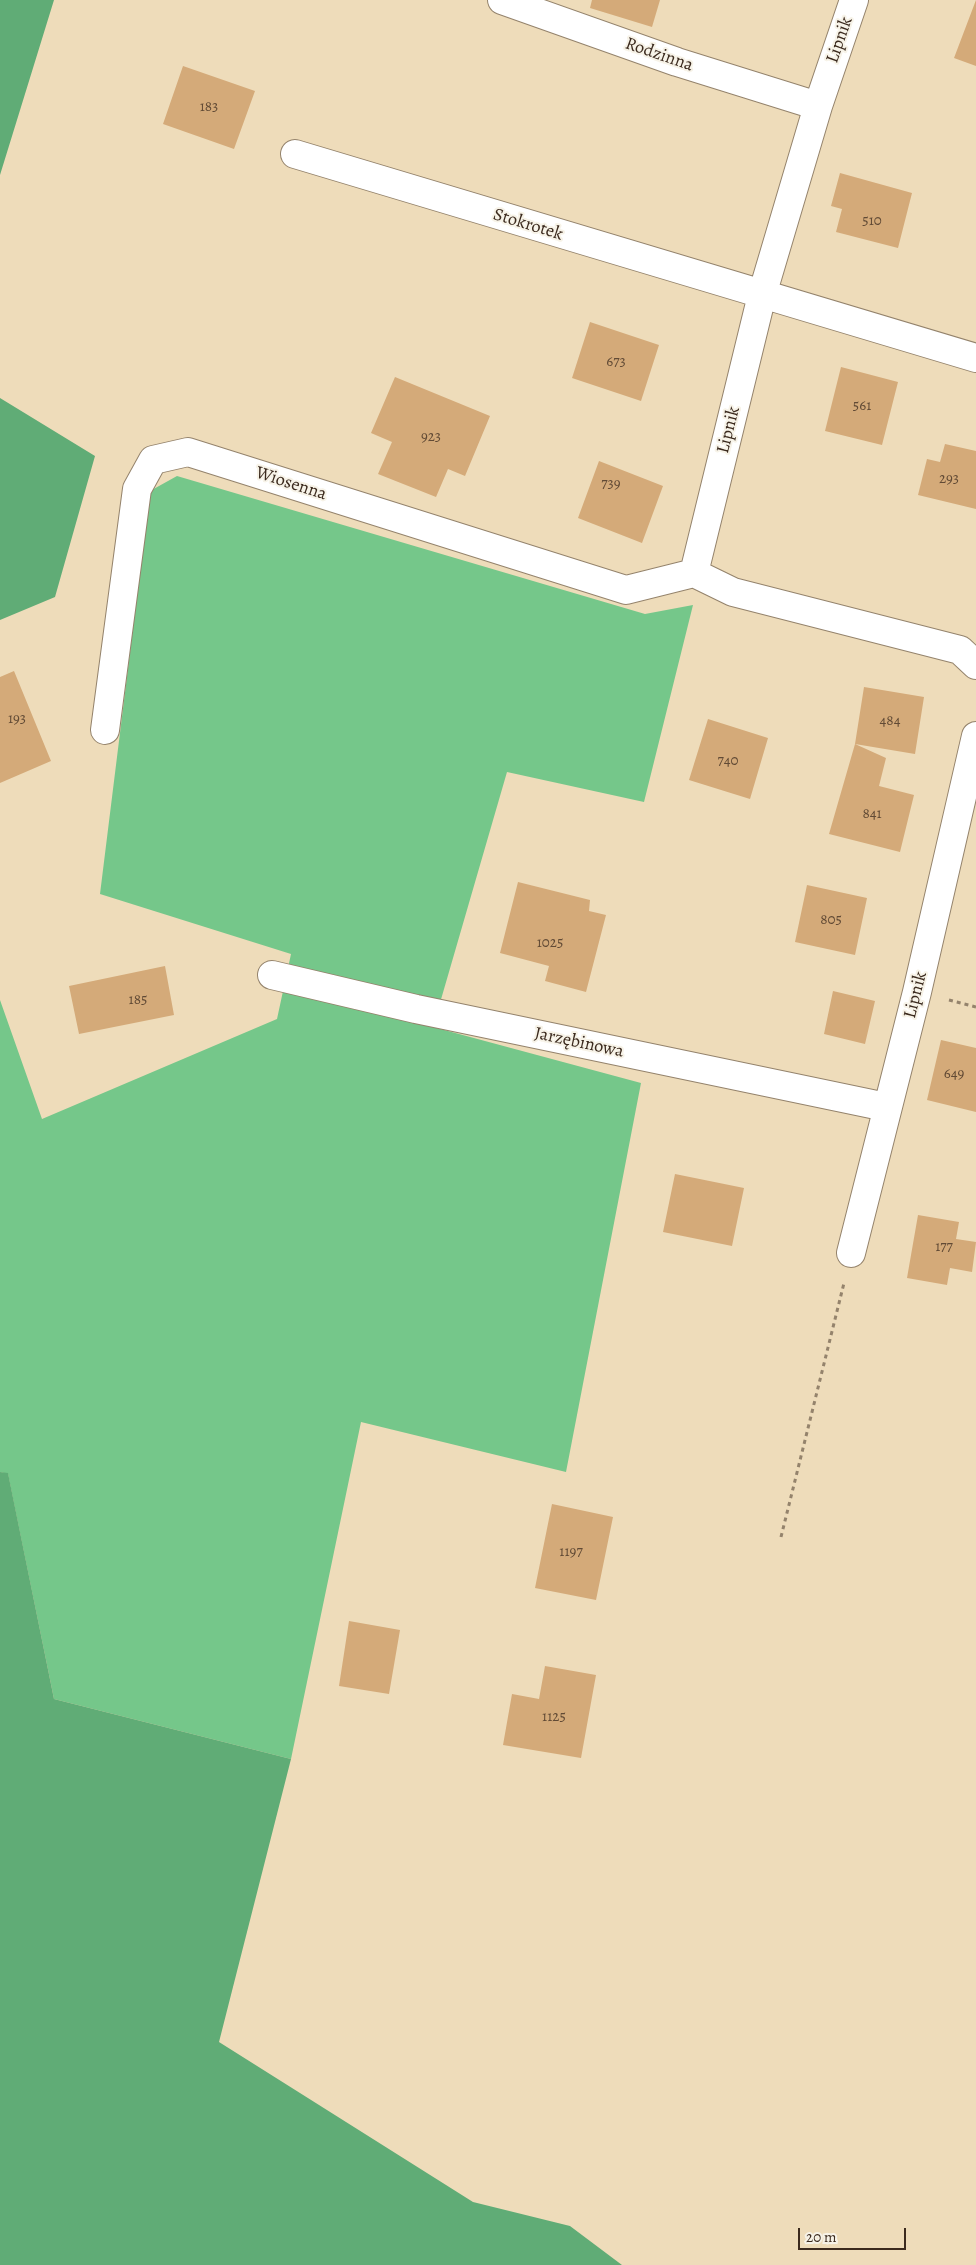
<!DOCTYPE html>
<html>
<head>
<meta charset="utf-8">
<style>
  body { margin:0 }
  #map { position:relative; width:976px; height:2265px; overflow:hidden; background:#eedcba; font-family:Alegreya,serif }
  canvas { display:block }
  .scale { position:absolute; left:798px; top:2228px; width:108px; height:22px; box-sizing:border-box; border:2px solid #3b2a1e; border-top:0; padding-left:6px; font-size:15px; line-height:18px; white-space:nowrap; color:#3b2a1e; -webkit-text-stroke:4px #f7f3e8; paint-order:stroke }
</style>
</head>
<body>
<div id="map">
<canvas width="976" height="2265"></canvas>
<div class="scale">20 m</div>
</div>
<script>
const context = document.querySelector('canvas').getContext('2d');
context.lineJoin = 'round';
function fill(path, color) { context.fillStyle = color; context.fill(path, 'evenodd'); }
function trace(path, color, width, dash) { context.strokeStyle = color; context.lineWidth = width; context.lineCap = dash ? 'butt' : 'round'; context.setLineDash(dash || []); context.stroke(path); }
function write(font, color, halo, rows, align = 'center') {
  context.font = font + ' Alegreya,serif'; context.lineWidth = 4; context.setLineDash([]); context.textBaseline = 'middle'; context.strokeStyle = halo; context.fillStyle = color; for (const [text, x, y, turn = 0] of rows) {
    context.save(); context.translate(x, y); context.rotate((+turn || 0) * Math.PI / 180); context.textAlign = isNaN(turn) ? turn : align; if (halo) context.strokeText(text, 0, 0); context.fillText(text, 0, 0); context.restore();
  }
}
const green = new Path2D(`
  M177 476 645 614 693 605 644 802 507 772 433 1027 641 1083 566 1472 361 1422 291 1759 54 1699 8 1474 0 1472V1000L42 1119 277 1019 291 954 100 894 150 491Z`);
const forest = new Path2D(`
  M0 0H54L0 175Z
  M0 398 95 456 55 597 0 620Z
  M0 1472 8 1473 54 1699 291 1759 219 2042 473 2202 570 2226 622 2265H0Z`);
const building = new Path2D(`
  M592 0H660L652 27 590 8Z
  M976 0V66L954 58Z
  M183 66 255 91 234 149 163 124Z
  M840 173 912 193 898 248 836 232 842 209 831 206Z
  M590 322 659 345 641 401 572 378Z
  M841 367 898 382 882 445 825 431Z
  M395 377 490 416 465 476 448 469 436 497 378 474 392 442 371 433Z
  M945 444 976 451V509L918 495 927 459 940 462Z
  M599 461 663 486 642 543 578 518Z
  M14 671 51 761 0 783V677Z
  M864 687 924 697 915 754 855 744 886 758 879 786 914 795 900 852 829 834 855 744Z
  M708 719 768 738 750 799 689 780Z
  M518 882 590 900 589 911 606 915 586 992 545 981 549 966 500 953Z
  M807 885 867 898 855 955 795 942Z
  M165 966 174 1015 79 1034 69 986Z
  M833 991 875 1001 865 1044 824 1034Z
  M941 1040 976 1048V1112L927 1100Z
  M675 1174 744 1188 732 1246 663 1232Z
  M918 1215 959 1222 956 1239 976 1242 972 1272 950 1268 947 1285 907 1278Z
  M552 1504 613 1517 596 1600 535 1588Z
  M349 1621 400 1630 389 1694 339 1686Z
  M545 1666 596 1675 581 1758 503 1745 512 1694 539 1699Z`);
const path = new Path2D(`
  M949 1000 976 1007
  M781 1537 844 1283`);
const minor = new Path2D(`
  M502 0 677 62 818 106
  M854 0 818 106 762 295 694 573 733 592 960 650 976 665
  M295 154 976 358
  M105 730 137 489 153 460 188 452 626 590 694 573
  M272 975 416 1009 886 1107
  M851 1253 917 992 976 736`);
const numberNames = [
  ["183",209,107],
  ["510",872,221],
  ["673",616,362],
  ["561",862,406],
  ["923",431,437],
  ["293",949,479],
  ["739",611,484],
  ["193",17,719],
  ["484",890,721],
  ["740",728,761],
  ["841",872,814],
  ["805",831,920],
  ["1025",550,943],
  ["185",138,1000],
  ["649",954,1074],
  ["177",944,1247],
  ["1197",571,1552],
  ["1125",554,1717]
];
const streetNames = [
  ["Lipnik",840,40,-71],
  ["Rodzinna",659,55,19],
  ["Stokrotek",528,225,17],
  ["Lipnik",729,430,-76],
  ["Wiosenna",291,484,18],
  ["Lipnik",916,995,-76],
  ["Jarzębinowa",579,1043,12]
];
fill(green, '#75c78a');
fill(forest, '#60ac76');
fill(building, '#d4aa79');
trace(minor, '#94836c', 30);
trace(path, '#94836c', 3, [4, 4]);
trace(minor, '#fff', 28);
write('15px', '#614a35', null, numberNames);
write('18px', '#3b2a1e', '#f7f3e8', streetNames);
</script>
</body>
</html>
